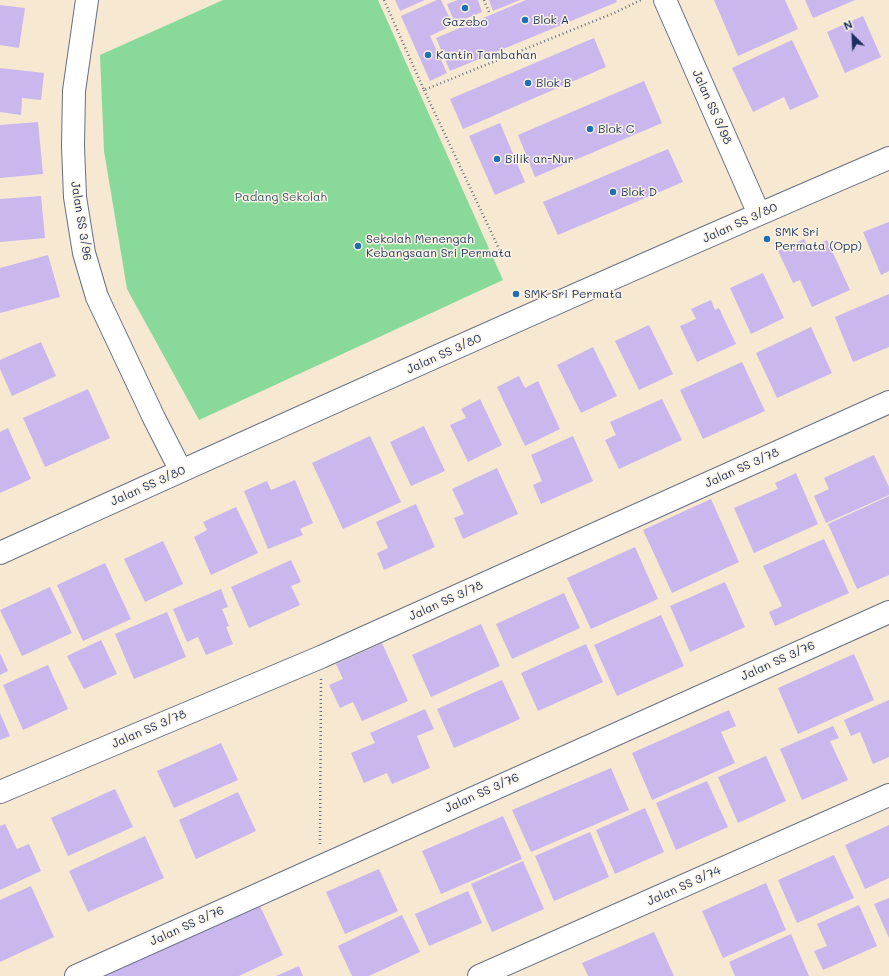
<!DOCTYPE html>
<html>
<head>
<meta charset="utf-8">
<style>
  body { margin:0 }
  #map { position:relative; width:889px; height:976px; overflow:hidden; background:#f7e8d1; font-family:Mali,sans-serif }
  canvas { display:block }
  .north { position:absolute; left:833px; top:16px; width:40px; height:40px; -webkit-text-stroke:3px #fcf5e5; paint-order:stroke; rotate:336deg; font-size:11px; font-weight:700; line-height:16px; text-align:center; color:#1b2f5e }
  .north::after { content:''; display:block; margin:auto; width:14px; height:18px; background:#1b2f5e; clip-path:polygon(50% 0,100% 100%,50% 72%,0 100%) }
</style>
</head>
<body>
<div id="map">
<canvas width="889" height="976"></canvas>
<div class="north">N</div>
</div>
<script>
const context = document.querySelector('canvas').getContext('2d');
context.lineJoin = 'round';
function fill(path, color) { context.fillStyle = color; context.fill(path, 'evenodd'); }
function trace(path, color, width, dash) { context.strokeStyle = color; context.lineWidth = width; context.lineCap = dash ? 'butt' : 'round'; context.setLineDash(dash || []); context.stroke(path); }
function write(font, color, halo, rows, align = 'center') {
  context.font = font + ' Mali,sans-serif'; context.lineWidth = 3; context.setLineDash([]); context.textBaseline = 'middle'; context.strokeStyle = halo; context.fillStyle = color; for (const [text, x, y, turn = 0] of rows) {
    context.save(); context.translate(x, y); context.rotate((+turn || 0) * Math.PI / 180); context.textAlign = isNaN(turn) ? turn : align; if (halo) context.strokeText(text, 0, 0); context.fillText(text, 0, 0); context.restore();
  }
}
const green = new Path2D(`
  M223 0H378L503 280 199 420 127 289 104 151 100 55Z`);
const building = new Path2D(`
  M395 0H425L400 11Z
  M437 0H441L453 25 430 36 447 73 430 81 401 16Z
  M458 0H478L482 12 455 23 447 4Z
  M489 0H520L493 11Z
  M526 0H616L617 2 450 71 436 38Z
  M714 0H785L798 29 738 56Z
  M805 0H855L813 18Z
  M0 5 25 8 19 48 0 45Z
  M863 16 881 57 845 73 827 32Z
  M594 38 606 67 463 129 450 99Z
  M792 40 819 97 790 110 784 97 753 112 732 68Z
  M0 68 44 73 41 100 22 98 21 115 0 112Z
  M644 81 662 123 535 177 518 135Z
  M38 122 43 174 0 178V125Z
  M500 123 525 182 495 195 469 136Z
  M668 149 683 182 558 235 543 202Z
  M41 196 45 238 0 242V199Z
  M889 222V271L881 275 863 232Z
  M804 239 809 249 827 240 850 290 812 307 800 280 793 283 778 251Z
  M48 255 60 297 0 313V268Z
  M763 273 784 318 751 334 730 288Z
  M889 294V347L853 362 835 317Z
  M711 300 715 310 719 308 736 344 697 362 680 326 696 319 691 309Z
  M649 325 673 374 639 390 615 341Z
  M811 327 832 373 777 398 756 353Z
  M41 342 56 376 12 396 0 369V360Z
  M593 347 617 396 581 413 557 365Z
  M742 362 765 411 703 439 680 390Z
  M519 376 525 388 538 381 560 429 525 446 497 387Z
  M88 389 110 438 45 467 23 418Z
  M480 399 502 445 468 462 450 425 466 418 461 409Z
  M662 399 682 440 619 469 605 440 616 435 610 422Z
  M424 426 445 471 411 486 390 442Z
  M8 428 31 479 0 493V432Z
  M370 436 401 502 343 529 312 463Z
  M573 436 593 481 541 504 533 485 542 481 531 455Z
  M874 455 889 487V495L826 523 814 496 829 489 824 478Z
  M497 468 518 514 463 539 454 518 464 514 452 489Z
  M796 473 818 524 754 553 734 508 778 489 775 483Z
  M295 480 313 523 300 529 303 535 268 549 244 491 267 481 271 490Z
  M889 496V575L857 589 828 524Z
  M711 499 739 562 672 593 643 530Z
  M416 504 435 547 384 570 377 553 388 548 376 522Z
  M236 507 258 553 211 575 194 537 207 530 203 522Z
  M824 539 849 593 775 626 769 612 782 606 763 566Z
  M163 541 183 584 145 602 124 559Z
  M635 547 658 599 591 629 567 578Z
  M291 560 301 582 291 586 300 605 249 628 231 587Z
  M105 563 131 619 83 641 57 585Z
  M725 582 745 627 690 652 670 606Z
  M50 587 72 633 22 656 0 610Z
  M221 589 228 607 222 609 229 626 226 627 233 644 206 655 198 637 187 642 173 609Z
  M564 593 580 628 512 659 496 624Z
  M167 612 186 657 134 679 115 634Z
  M661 615 684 666 617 696 594 645Z
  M481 624 500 666 431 697 412 655Z
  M101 640 117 674 84 689 67 656Z
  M382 643 408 701 362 721 353 702 340 708 329 685 343 679 336 664Z
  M586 644 603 682 538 711 521 673Z
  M0 653 8 671 0 675Z
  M854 654 874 700 798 734 778 688Z
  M48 665 68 709 23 730 3 685Z
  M502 680 520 719 454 748 437 709Z
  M889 700V757L873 764 860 732 851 736 844 720Z
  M425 709 434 729 417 736 430 768 392 784 387 773 364 783 351 753 375 743 370 733Z
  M729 710 736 726 721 732 735 763 652 800 632 753Z
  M0 713 10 736 0 740Z
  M833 726 839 738 830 741 848 780 802 800 780 749Z
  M221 743 238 780 174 808 157 771Z
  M766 756 786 801 738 823 718 777Z
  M611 768 629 810 531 852 512 810Z
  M707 781 728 827 676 850 656 803Z
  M115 789 133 827 68 856 51 818Z
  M238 792 256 831 196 859 179 820Z
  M645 808 664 852 615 874 596 830Z
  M503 816 522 859 441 894 422 851Z
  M5 824 17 849 29 844 41 871 0 890V826Z
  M889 825V878L865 889 845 845Z
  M590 832 609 877 554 901 535 856Z
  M145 836 164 878 88 912 69 871Z
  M834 855 854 898 797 923 778 880Z
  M523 861 544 909 492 932 471 884Z
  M379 869 398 911 345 934 326 892Z
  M766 883 786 930 723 958 702 911Z
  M31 886 54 937 0 962V900Z
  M468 891 482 923 429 946 415 914Z
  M889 898V938L874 904Z
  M259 904 283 955 239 976H104Z
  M859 905 877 946 823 970 814 951 827 946 817 924Z
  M402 915 420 952 369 976H352L338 946Z
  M654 932 674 976H588L582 963Z
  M791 934 809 976H735L729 962Z
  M299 966 303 976H276Z`);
const path = new Path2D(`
  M384 0 424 90 614 13 641 0
  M484 0 489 12
  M424 90 501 253
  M320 844 321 679`);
const minor = new Path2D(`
  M87 0 74 91 73 146 75 197 84 253 97 297 154 418 181 471
  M665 0 759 214
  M0 553C295 419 591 286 889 158
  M0 792 321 657 889 402
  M76 976 889 612
  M479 976 889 795`);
const markers = [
  [465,8,4,"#1f6fb2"],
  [525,20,4,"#1f6fb2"],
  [428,55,4,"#1f6fb2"],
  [528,83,4,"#1f6fb2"],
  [590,129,4,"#1f6fb2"],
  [497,159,4,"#1f6fb2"],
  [613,192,4,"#1f6fb2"],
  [767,239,4,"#1f6fb2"],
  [358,246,4,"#1f6fb2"],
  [516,294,4,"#1f6fb2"]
];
const poiNames = [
  ["Blok A",533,20],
  ["Gazebo",465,22,"center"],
  ["Kantin Tambahan",436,55],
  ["Blok B",536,83],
  ["Blok C",598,129],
  ["Bilik an-Nur",505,159],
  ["Blok D",621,192],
  ["SMK Sri",775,232],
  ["Permata (Opp)",775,246],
  ["Sekolah Menengah",366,239],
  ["Kebangsaan Sri Permata",366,253],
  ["SMK Sri Permata",524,294]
];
const streetNames = [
  ["Jalan SS 3/98",712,107,66],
  ["Jalan SS 3/96",81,221,81],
  ["Jalan SS 3/80",740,223,-24],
  ["Jalan SS 3/80",444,354,-24],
  ["Jalan SS 3/78",742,468,-24],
  ["Jalan SS 3/80",148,486,-24],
  ["Jalan SS 3/78",446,601,-24],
  ["Jalan SS 3/76",778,661,-24],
  ["Jalan SS 3/78",149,729,-23],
  ["Jalan SS 3/76",482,793,-24],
  ["Jalan SS 3/74",684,886,-24],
  ["Jalan SS 3/76",187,926,-24]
];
const parkNames = [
  ["Padang Sekolah",281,197]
];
fill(green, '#89da9a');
fill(building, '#cab7ed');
trace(minor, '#687086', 24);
trace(path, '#687086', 2.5, [1, 3]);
trace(minor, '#fff', 22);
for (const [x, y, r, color] of markers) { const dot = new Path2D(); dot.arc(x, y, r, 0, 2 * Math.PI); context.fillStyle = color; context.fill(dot); trace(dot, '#fcf5e5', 1.5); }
write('12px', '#1b2f5e', '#fcf5e5', poiNames, 'left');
write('12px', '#1b2f5e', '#fcf5e5', streetNames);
write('12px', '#365a6d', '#fcf5e5', parkNames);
</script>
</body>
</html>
